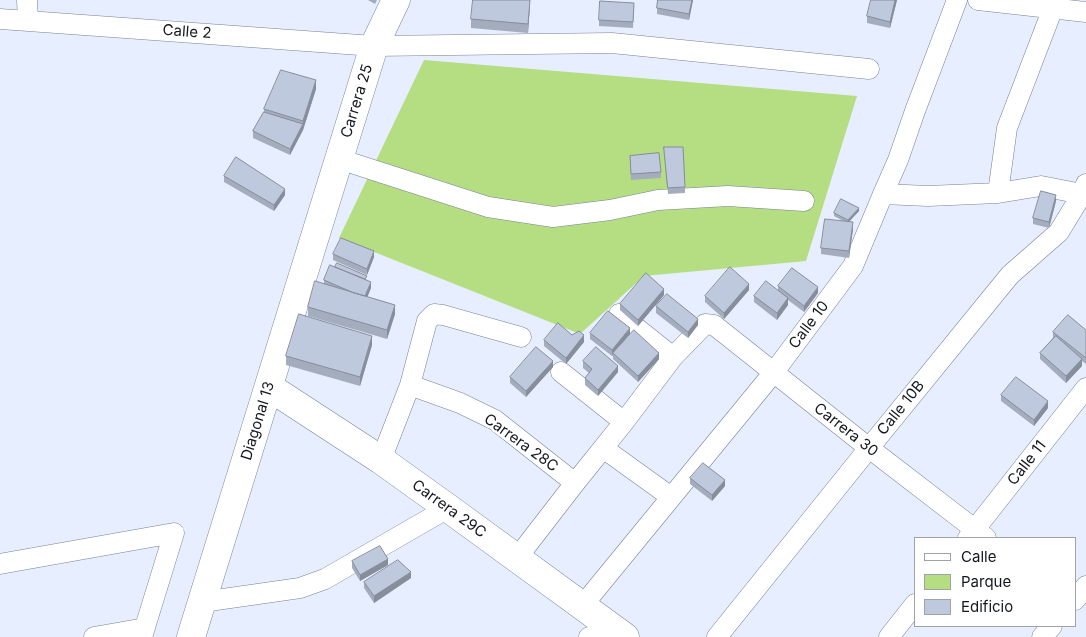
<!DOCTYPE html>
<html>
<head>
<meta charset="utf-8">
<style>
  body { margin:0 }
  #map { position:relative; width:1086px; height:637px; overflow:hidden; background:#e6eeff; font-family:Inter,sans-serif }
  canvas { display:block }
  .legend { position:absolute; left:914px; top:537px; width:162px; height:90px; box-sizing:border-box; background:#fff; border:1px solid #a1a2a5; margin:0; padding:6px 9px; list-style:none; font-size:15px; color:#14171e }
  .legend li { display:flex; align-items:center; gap:10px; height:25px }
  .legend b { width:25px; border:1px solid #a1a2a5 }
</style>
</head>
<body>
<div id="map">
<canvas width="1086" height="637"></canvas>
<ul class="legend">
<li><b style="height:6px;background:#fff"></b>Calle</li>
<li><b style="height:14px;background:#b5de83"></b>Parque</li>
<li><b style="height:14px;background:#bfc9dd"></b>Edificio</li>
</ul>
</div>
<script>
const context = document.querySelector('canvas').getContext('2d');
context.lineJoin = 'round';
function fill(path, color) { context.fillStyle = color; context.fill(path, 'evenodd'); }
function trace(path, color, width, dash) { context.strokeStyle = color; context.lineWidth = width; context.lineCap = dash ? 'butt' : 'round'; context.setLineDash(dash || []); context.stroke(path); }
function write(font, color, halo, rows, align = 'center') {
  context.font = font + ' Inter,sans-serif'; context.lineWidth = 5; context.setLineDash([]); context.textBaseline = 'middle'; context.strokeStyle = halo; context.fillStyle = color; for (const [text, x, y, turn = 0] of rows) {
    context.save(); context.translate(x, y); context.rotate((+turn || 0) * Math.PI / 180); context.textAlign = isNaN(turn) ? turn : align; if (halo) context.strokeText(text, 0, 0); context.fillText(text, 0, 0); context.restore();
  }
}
const green = new Path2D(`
  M424 60 857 96 806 261 644 276 580 334 339 238Z`);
const street = new Path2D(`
  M27 0 28 21
  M978 0 1086 12
  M0 19 374 46 612 43 869 69
  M339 159 488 207 553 217 610 210 658 200 728 196 804 201
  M998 193 1007 128 1053 8
  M883 194 928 196 998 193 1041 186 1082 194
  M619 314 673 357
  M561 372 624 422
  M410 385 460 403 495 420 575 483
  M603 448 671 497
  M381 460 410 385 427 321 434 314 443 315 521 337
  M968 538 1086 388
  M517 558 575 483 624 422 673 357 705 324 714 325 869 448 986 538
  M0 564 174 533 142 637
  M1075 600 1086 586
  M202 602 300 588 325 579 448 508
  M583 605 774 372 853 266 883 194 898 160 915 111 957 0
  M94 637 145 628
  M589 637 615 629
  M717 637 869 448 1010 275 1059 232 1082 194 1086 184
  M889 637 915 604
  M1042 637 1052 626`);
const secondary = new Path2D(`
  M269 387 381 460 448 508 625 637
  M191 637 374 46 396 0`);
const wall = new Path2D(`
  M368 0H377L375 4Z
  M658 0H693L689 20 657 14V8Z
  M897 0 890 28 867 23V16Z
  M530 4 528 33 471 28V19Z
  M634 9 633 28 599 26V20Z
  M316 89 303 130 290 155 253 138V131L264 112V109Z
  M664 147 685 187V193L668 194Z
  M630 156 661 172V178L631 180Z
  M224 176 285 195 274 211 224 182Z
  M1056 201 1049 228 1033 224V218Z
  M859 211 848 222 853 229 849 258 821 254V248L845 222 834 216V213Z
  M333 254 374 257 367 275 333 260Z
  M367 279 366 280 371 288 367 297 395 314 387 339 308 316V307L324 284V280Z
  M778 286 818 293 804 312 788 300V305L777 320 754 302V296L778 290Z
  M749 290 724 319 705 302V296Z
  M664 295 638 326 620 310V304Z
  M656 306 698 325 688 338 656 313Z
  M1086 330V364L1082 361V366L1066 383 1040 359V353L1053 338V332Z
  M590 333 630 334 626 338 659 359 638 382 613 359V356H612L590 339Z
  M572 335 584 342 566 364 544 346V340Z
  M372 345 360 386 286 365V356Z
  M583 361 618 372 598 396 585 385V378L589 373 583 368Z
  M553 367 526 397 510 383V377Z
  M1001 395 1048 408 1034 426 1001 401Z
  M690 478 725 486 712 501 690 484Z
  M352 561 388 565 360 581 352 568Z
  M411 578 374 603 364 588V582Z`);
const shadedWall = new Path2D(`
  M530 0V4L528 33V24Z
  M692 0H693L689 20V14Z
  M895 0H897L890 28V22Z
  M316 80V89L303 130 290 155V149L303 124V121Z
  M285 189V195L274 211V205Z
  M1056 195V201L1049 228V222Z
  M859 208V211L848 223V220Z
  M853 222V229L849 258V251Z
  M374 251V257L367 275V269Z
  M371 282V288L365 303V297Z
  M749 284V290L724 319V313Z
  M818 287V293L804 312V306Z
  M664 289V295L638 326V320Z
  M788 298V305L777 320V313Z
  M395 305V314L387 339V330Z
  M698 319V325L688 338V332Z
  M630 328V334L614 354 613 353 612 356V350Z
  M584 335V342L566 364V358Z
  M372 336V345L360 386V377Z
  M659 353V359L638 382V376Z
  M1082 359V366L1066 383V376Z
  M553 361V367L526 397V391Z
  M618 366V372L598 396V390Z
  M1048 401V408L1034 426V420Z
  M725 480V486L712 501V495Z
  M388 559V565L360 581V575Z
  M411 572V578L374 603V596Z`);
const building = new Path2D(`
  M473 0H530L528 24 471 19Z
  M658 0H692L689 14 657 8Z
  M871 0H895L890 22 867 16Z
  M600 1 634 3 633 22 599 20Z
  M281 70 316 80 303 121 264 109Z
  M264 112 303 124 290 149 253 131Z
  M664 147H683L685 187 668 188Z
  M659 153 661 172 631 174 630 156Z
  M236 157 285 189 274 205 224 176Z
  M1041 191 1056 195 1049 222 1033 218Z
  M841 199 859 208 848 220 834 213Z
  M825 219 853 222 849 251 821 248Z
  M341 238 374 251 367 269 333 254Z
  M337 263 367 276 365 279 335 267Z
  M330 265 371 282 365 296 354 293 324 280Z
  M730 267 749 284 724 313 705 296Z
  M792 268 818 287 804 306 778 286Z
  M646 273 664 289 638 320 620 304Z
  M315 281 395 305 387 330 308 307Z
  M766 281 788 298 777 313 754 296Z
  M667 294 698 319 688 332 656 306Z
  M608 311 630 328 612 350 590 333Z
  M299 314 372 336 360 377 286 356Z
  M1068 315 1086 330V358L1053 332Z
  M558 323 572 335 579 331 584 335 566 358 544 340Z
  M634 330 659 353 638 376 613 353Z
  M1056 336 1082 359 1066 376 1040 353Z
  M536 347 553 361 526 391 510 377Z
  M596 347 618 366 598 390 585 378 592 369 583 361Z
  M1016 377 1048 401 1034 420 1001 395Z
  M703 463 725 480 712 495 690 478Z
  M380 546 388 559 360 575 352 561Z
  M398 560 411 572 374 596 364 582Z`);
const streetNames = [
  ["Calle 2",187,32,4],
  ["Carrera 25",357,101,-73],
  ["Calle 10",809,325,-53],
  ["Calle 10B",901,408,-51],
  ["Diagonal 13",258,421,-73],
  ["Carrera 30",846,430,38],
  ["Carrera 28C",521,443,36],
  ["Calle 11",1027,463,-52],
  ["Carrera 29C",449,509,36]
];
fill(green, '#b5de83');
trace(street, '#788194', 21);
trace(secondary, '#788194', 29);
trace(street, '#fff', 20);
trace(secondary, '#fff', 28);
fill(wall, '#a4adbe');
fill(shadedWall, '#868d9b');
fill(building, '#bfc9dd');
trace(building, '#868d9b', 1);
write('15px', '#14171e', '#fff', streetNames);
</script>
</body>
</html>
